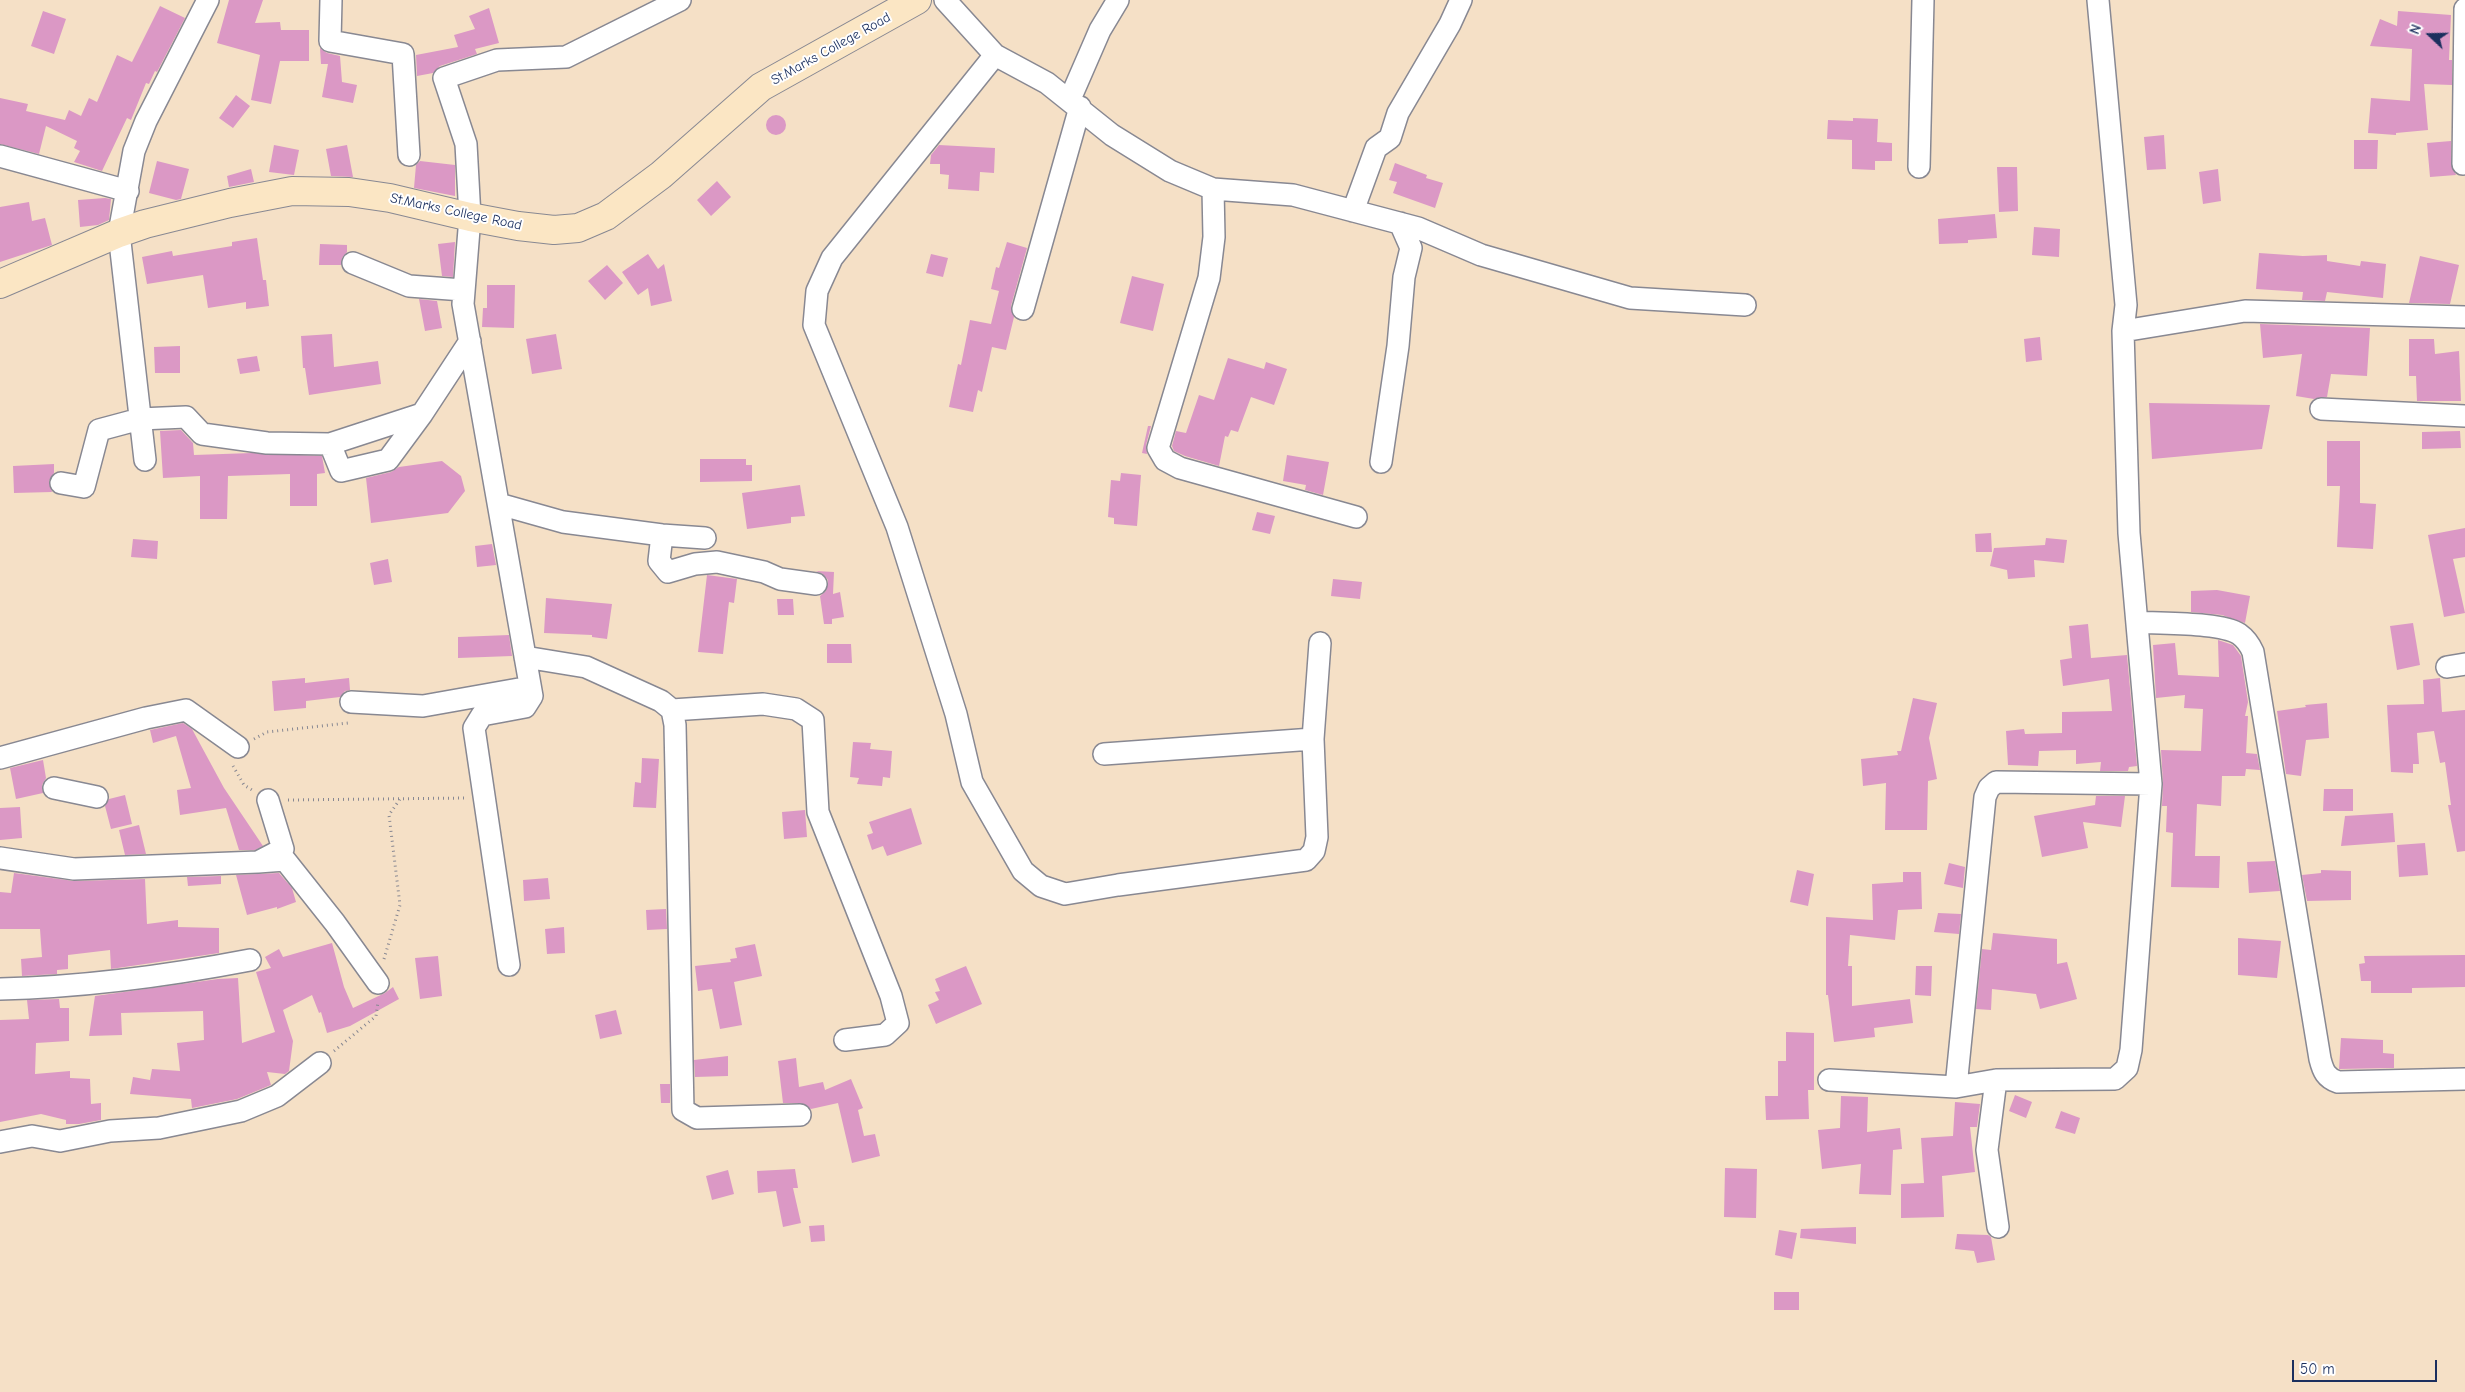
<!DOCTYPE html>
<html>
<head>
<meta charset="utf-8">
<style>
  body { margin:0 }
  #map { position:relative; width:2465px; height:1392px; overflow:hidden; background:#f5e0c6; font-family:"Comic Neue",sans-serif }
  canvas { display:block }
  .north { position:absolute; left:2405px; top:10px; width:50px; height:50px; -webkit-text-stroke:4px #fff; paint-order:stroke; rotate:291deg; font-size:14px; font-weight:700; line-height:20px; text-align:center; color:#1b2f5e }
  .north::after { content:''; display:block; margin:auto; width:18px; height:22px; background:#1b2f5e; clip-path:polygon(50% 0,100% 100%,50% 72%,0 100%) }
  .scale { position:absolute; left:2292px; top:1360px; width:145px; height:22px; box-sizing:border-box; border:2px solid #1b2f5e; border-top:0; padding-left:6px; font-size:15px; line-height:18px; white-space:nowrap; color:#1b2f5e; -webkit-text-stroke:4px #fff; paint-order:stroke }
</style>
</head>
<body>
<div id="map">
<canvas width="2465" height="1392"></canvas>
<div class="north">N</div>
<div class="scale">50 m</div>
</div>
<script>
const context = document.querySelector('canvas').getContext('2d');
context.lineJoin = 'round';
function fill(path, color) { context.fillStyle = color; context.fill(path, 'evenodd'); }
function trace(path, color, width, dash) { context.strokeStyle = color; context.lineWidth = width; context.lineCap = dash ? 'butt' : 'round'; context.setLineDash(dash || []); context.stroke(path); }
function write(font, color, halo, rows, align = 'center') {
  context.font = font + ' "Comic Neue",sans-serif'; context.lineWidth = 4; context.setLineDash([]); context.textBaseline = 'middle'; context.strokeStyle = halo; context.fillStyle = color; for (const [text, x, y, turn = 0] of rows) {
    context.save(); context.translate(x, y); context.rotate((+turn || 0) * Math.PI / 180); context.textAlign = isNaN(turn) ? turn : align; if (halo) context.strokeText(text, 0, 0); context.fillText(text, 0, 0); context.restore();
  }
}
const building = new Path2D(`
  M229 0H263L255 23 280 22 281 30H309V61H280L271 104 251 100 260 55 217 43Z
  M160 6 185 18 157 72 155 71 149 84 146 83 131 120 127 118 102 171 74 162 80 151 74 148 77 141 46 126 39 154 0 144V98L28 104 26 111 65 120 69 110 81 116 89 98 97 102 117 55 132 62Z
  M489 8 499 43 475 49 477 54 440 66 433 73 417 76 416 55 458 47 454 35 475 29 469 16Z
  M43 11 66 19 54 54 31 46Z
  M2398 11 2451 15 2449 60H2452V85L2424 84 2428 130 2396 133V135L2368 133 2371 98 2410 101 2412 49 2370 46 2380 19 2397 26Z
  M320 48 327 53 340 56 342 82 357 85 353 103 322 97 328 64H321Z
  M236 95 250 106 233 128 219 118Z
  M766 125a10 10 0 1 1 20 0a10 10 0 1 1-20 0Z
  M1853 118 1878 119 1877 142 1892 143V161H1875V170L1852 169V140L1827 139 1828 120 1853 121Z
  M2164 135 2166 169 2147 170 2144 137Z
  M2354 140H2378L2377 169H2354Z
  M2451 141V164L2456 175 2430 177 2427 143Z
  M274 145 299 150 294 175 269 172Z
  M347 145 353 177 331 176 326 149Z
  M939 145 995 148 994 173 980 172 979 191 948 189 949 175 940 174V164H930L931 155Z
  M157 161 189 169 181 199 176 200 149 193Z
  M420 161 455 165V196L414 188 416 165Z
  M1395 163 1427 175 1426 178 1443 183 1435 208 1393 193 1397 182 1389 180Z
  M1997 167H2017L2018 211 1999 212Z
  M251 169 254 182 229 187 227 176Z
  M2218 169 2221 201 2203 204 2199 172Z
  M717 181 731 197 711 216 697 200Z
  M105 198 111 199 109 220 98 225 80 227 78 200Z
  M29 202 32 221 45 218 52 245 0 262V207Z
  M1995 214 1997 238 1968 240V243L1939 244 1938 219Z
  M2034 227 2060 229 2059 257 2032 255Z
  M257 238 263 280H266L269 306 246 309V302L208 308 203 275 147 284 142 257 172 251 173 256 232 246V242Z
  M455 242 453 277 442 276 438 244Z
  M1007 242 1027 248 1011 306 1014 317 1006 350 992 347 982 392 978 390 973 412 949 407 958 364 961 365 970 320 991 324 999 291 991 289 996 267 999 268Z
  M320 244 347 245V252L342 258 341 265H319Z
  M2259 253 2303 256 2327 255V261L2360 266 2361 261 2386 264 2383 298 2327 292 2325 301 2302 300 2303 292 2256 289Z
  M648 254 658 269 664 264 672 301 651 306 648 288 638 295 622 272Z
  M931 254 948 258 943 277 926 273Z
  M2420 256 2459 265 2450 304 2409 303Z
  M607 265 623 283 605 300 588 281Z
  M1132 276 1164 284 1153 331 1120 323Z
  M487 285H515L514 328 482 327 483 308H487Z
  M419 299 437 301 442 328 425 331Z
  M2260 324 2370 328 2367 376 2331 374 2327 397 2314 399 2296 396 2302 354 2263 358Z
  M332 334 334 367 378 361 381 384 309 395 305 368H303L301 336Z
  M556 334 562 369 532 374 526 339Z
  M2040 337 2042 360 2026 362 2024 339Z
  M2409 339H2434L2435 354 2459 351 2461 401H2417L2416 376H2409Z
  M180 346V373H155L154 347Z
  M257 356 260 371 240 374 237 359Z
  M1228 358 1264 369 1266 362 1287 369 1274 405 1251 397 1238 432 1231 430 1228 437 1225 436 1219 466 1185 456 1174 451 1172 446 1176 431 1186 433 1199 395 1214 400Z
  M2149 403 2270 405 2262 449 2152 459Z
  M1148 426H1151L1146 445 1147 454 1142 453Z
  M181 430 193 443 194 455 252 453 322 456 325 473 317 474V506H290V474L228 476 227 519H200V476L163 478 160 431Z
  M2460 431 2461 448 2422 449V432Z
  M2327 441H2360V503L2376 504 2373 549 2337 547 2340 486H2327Z
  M1287 455 1329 462 1323 495 1305 490 1306 485 1283 481Z
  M700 459H746V465H752V481L700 482Z
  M442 461 461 476 465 491 448 513 371 523 366 478 391 472 399 467Z
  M54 464V473L49 481 52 492 14 493 13 466Z
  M1121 473 1141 475 1137 526 1114 524V518L1108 517 1111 480 1120 481Z
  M800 485 805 516 791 517V523L747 529 742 493Z
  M1257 512 1275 516 1270 534 1252 530Z
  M2465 528V557L2453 559 2465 613 2444 617 2428 535Z
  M1991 533 1992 552H1976L1975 534Z
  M2046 538 2067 540 2064 563 2034 560 2035 577 2008 579 2007 570 1990 566 1994 548 2045 545Z
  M133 539 158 541 157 559 131 557Z
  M492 544 496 565 477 567 475 546Z
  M388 559 392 582 374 585 370 563Z
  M816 571 834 572 833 594 840 592 844 617 832 619V624H824L820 596 826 591 828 580 823 574Z
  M707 575 737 579 734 603 729 602 723 654 698 652Z
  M1333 579 1362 582 1360 599 1331 596Z
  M2217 590 2250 596 2245 623 2222 615 2191 612V591Z
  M546 598 612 604 607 639 592 637V635L544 633Z
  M777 599H793L794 615H778Z
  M2413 623 2420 665 2397 670 2390 626Z
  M2088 624 2091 658 2127 655 2137 766 2129 767 2128 771H2100L2101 762 2076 764V750L2039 751 2038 766 2008 765 2006 731 2024 729 2025 734 2062 733V712L2112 711 2109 679 2063 686 2060 660 2072 658 2069 626Z
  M509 635 512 656 458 658V637Z
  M2218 640 2233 645 2241 656 2248 702 2245 716H2248L2246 753 2257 754 2260 770 2246 769 2245 776H2222L2221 806 2197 804 2195 856H2220L2219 888 2171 887 2173 833 2166 832 2167 806H2162L2163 783 2161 750 2201 751 2203 709 2184 708 2185 695 2156 698 2153 645 2175 643 2178 675 2219 677Z
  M827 644H851L852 663H827Z
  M305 678V683L349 678 350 690 345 691 340 697 306 701V708L274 711 272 681Z
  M2440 678 2442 712 2465 710V851L2457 852 2448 805H2451L2445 762 2440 763 2434 731 2417 733 2419 764H2413V773L2391 772 2387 705 2424 704 2423 680Z
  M1913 698 1937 703 1929 738 1937 779 1928 781 1927 830H1885L1886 783 1863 786 1861 759 1898 755 1897 751H1901Z
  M2327 703 2329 738 2306 740 2301 776 2286 774 2277 711 2306 707 2305 705Z
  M183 723 192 729 224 788 263 846 255 850H239L226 808 180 815 177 790 191 788 176 736 153 743 150 730Z
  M853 742 871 743 870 749 892 751 890 778 883 777 882 786 857 784 859 778 850 777Z
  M642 758 659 759 656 808 633 807 635 782 641 783Z
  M43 760 46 778 42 785 43 793 16 799 10 768Z
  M2324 789H2353V811H2323Z
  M125 795 132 824 111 829 105 806 109 799Z
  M2096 796H2125L2121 827 2083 822 2088 848 2042 857 2034 816 2095 805Z
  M20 807 22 838 0 840V808Z
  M911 808 922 844 887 856 883 846 872 850 867 835 873 833 869 822Z
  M805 810 807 837 784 839 782 812Z
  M2393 813 2395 842 2341 846 2345 816Z
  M139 825 146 854 125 855 119 830Z
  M2425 843 2428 875 2399 877 2397 845Z
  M2275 861 2280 891 2249 893 2247 862Z
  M1949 863 1965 867 1963 888 1944 884Z
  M1797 870 1814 874 1808 906 1790 902Z
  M2321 870 2351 871V900L2307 901 2302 875 2321 873Z
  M1903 872H1921L1922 909 1898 910 1895 940 1850 935 1848 966H1852V1006L1910 999 1913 1023 1874 1028 1875 1037 1834 1042 1828 995H1826V917L1873 920 1872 884 1903 882Z
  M14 873 74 881 145 879 147 924 178 920V927L219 928V953L111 969 110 950 68 955V969L57 970V974L22 976 21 959 42 957 40 929H0V892L11 893Z
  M279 873 292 888 296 902 277 909V907L247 915 236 875Z
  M221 876V884L188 886 187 877Z
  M548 878 550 899 524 901 523 880Z
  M666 909 667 929 647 930 646 910Z
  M1938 913 1961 914 1959 934 1934 932Z
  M564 927 565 953 547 954 545 929Z
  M1993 933 2057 939V964L2067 962 2077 999 2040 1009 2036 994 1992 989 1991 1010 1976 1009 1982 949 1991 950Z
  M2238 938 2281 941 2277 978 2238 975Z
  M332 943 344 987 353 1008 385 993 393 987 399 999 350 1026 327 1033 321 1012 319 1013 312 995 283 1010 293 1041 289 1071 285 1074 267 1072 271 1085 237 1099 192 1108 191 1099 130 1094 133 1077 150 1080 152 1069 180 1071 177 1043 204 1040 203 1011 121 1013 122 1035 89 1036 95 996 218 979 238 978 242 1043 275 1032 256 972 271 968 265 957 279 949 283 957Z
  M755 944 762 976 734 982 742 1025 720 1029 712 989 698 991 695 966 731 962 730 959 737 958 735 948Z
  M2465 955V987L2412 988V993H2371V981H2361L2359 964 2365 963 2364 956Z
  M438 956 442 996 420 999 415 958Z
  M966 966 982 1004 936 1024 928 1005 939 1000 935 992 940 991 935 979Z
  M1916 966H1932L1931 996 1915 995Z
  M59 999 60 1008H69V1041L36 1043 35 1074 70 1071V1078L90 1079 91 1104 101 1103V1120L79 1124H66V1120L41 1114 0 1122V1020L29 1019 27 1000Z
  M616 1010 622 1034 600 1039 595 1015Z
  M1786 1032 1814 1033V1090H1808L1809 1119 1766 1120 1765 1096H1778V1061H1786Z
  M2341 1038 2383 1040V1053L2394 1054V1068L2339 1069Z
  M728 1056V1076L695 1077 694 1060Z
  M796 1058 799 1087 823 1082 825 1090 851 1079 863 1108 858 1110 864 1136 875 1134 880 1156 852 1163 838 1103 811 1109 800 1103H783L778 1061Z
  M660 1084H670V1103H661Z
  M2015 1095 2032 1102 2026 1118 2009 1111Z
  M1841 1096 1868 1097 1867 1132 1900 1128 1902 1149 1893 1150 1891 1195 1859 1194 1861 1164 1822 1169 1818 1130 1840 1128Z
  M1955 1102 1980 1104 1977 1127H1970L1975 1172 1942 1176 1944 1217 1901 1218V1184L1924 1183 1921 1138 1953 1136Z
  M2061 1111 2080 1118 2075 1134 2055 1128Z
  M1725 1168 1757 1169 1756 1218 1724 1217Z
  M795 1169 798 1188H793L801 1223 783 1227 776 1191 758 1193 757 1171Z
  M728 1170 734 1194 712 1200 706 1176Z
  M824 1225 825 1241 811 1242 809 1226Z
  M1856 1227V1244L1800 1238 1801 1229Z
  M1779 1230 1797 1233 1792 1259 1775 1255Z
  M1957 1234 1988 1235 1991 1237 1995 1260 1977 1263 1974 1251 1955 1249Z
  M1774 1292H1799V1310H1774Z`);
const path = new Path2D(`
  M254 739 267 732 348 723
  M233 766 244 785 252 790
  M288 800 466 798
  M384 959 400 905 389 815 400 799
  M334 1051 376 1016 378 1002`);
const minor = new Path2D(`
  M331 0 330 41 403 54 409 155
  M945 0 995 55 1047 83 1112 135 1170 171 1213 189 1293 195 1418 228 1481 255 1630 298 1745 305
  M995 55 832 258 817 291 814 325 897 527 956 714 972 782 1023 871 1041 886 1065 894 1118 885 1306 860 1314 851 1317 837 1313 739 1320 643
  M1070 99 1100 30 1118 0
  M0 156 128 191
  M2463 164 2465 9
  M1919 167 1923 0
  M1213 189 1214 237 1209 278 1158 448 1165 460 1180 468 1356 517
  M1353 211 1376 148 1390 138 1398 113 1450 24 1461 0
  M353 263 409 286 463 290
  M1023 309 1080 107
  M2123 331 2245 311 2465 317
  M2321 409 2465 416
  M330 444 341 471 388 460 422 414 470 341
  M145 460 119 233 134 151 146 121 208 0
  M1381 462 1398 346 1404 277 1411 248 1400 223
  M61 483 84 487 99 430 140 419 186 417 202 434 267 443 330 444 422 414
  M499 504 563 522 662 535 705 538
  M662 535 659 561 668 572 695 564 717 562 764 572 780 579 816 584
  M2137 622C2160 624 2221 622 2239 634 2246 639 2250 645 2253 652L2320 1059C2323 1071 2326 1078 2338 1082L2465 1079
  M525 657 586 667 661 701 672 710 675 725 683 1110 697 1118 800 1115
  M2447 667 2465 664
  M351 702 423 706 530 687
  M672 710 763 704 796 709 813 720 818 812 891 996 898 1023 885 1035 845 1040
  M1104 754 1313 739
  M0 758 146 718 186 710 238 747
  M54 788 97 797
  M268 800 283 849 258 862 285 860 335 923 378 983
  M0 858 74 869 258 862
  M509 965 474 728 482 715 525 707 532 696 463 304 470 217 466 144 444 78 497 60 566 57 680 0
  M0 989C84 987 167 976 250 960
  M1829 1080 1956 1087 1996 1080 2115 1079 2127 1068 2131 1050 2151 784 2129 533 2123 331 2126 305 2098 0
  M1996 1080 1987 1150 1998 1227
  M1956 1087 1985 797 1989 788 1996 782 2151 784
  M0 1142 32 1136 60 1141 110 1131 159 1128 241 1111 277 1096 320 1063`);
const secondary = new Path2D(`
  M0 284 119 233 145 224 230 203 292 191 349 192 390 198 470 217 518 226 554 230 578 228 606 216 661 175 761 87 917 0`);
const streetNames = [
  ["St.Marks College Road",831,49,-29],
  ["St.Marks College Road",456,212,12]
];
fill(building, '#db98c5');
trace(minor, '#888892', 24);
trace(secondary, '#888892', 30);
trace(path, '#888892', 3, [1, 4]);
trace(minor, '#fff', 21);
trace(secondary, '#fbe6c4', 28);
write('14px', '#1b2f5e', '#fff', streetNames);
</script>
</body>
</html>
